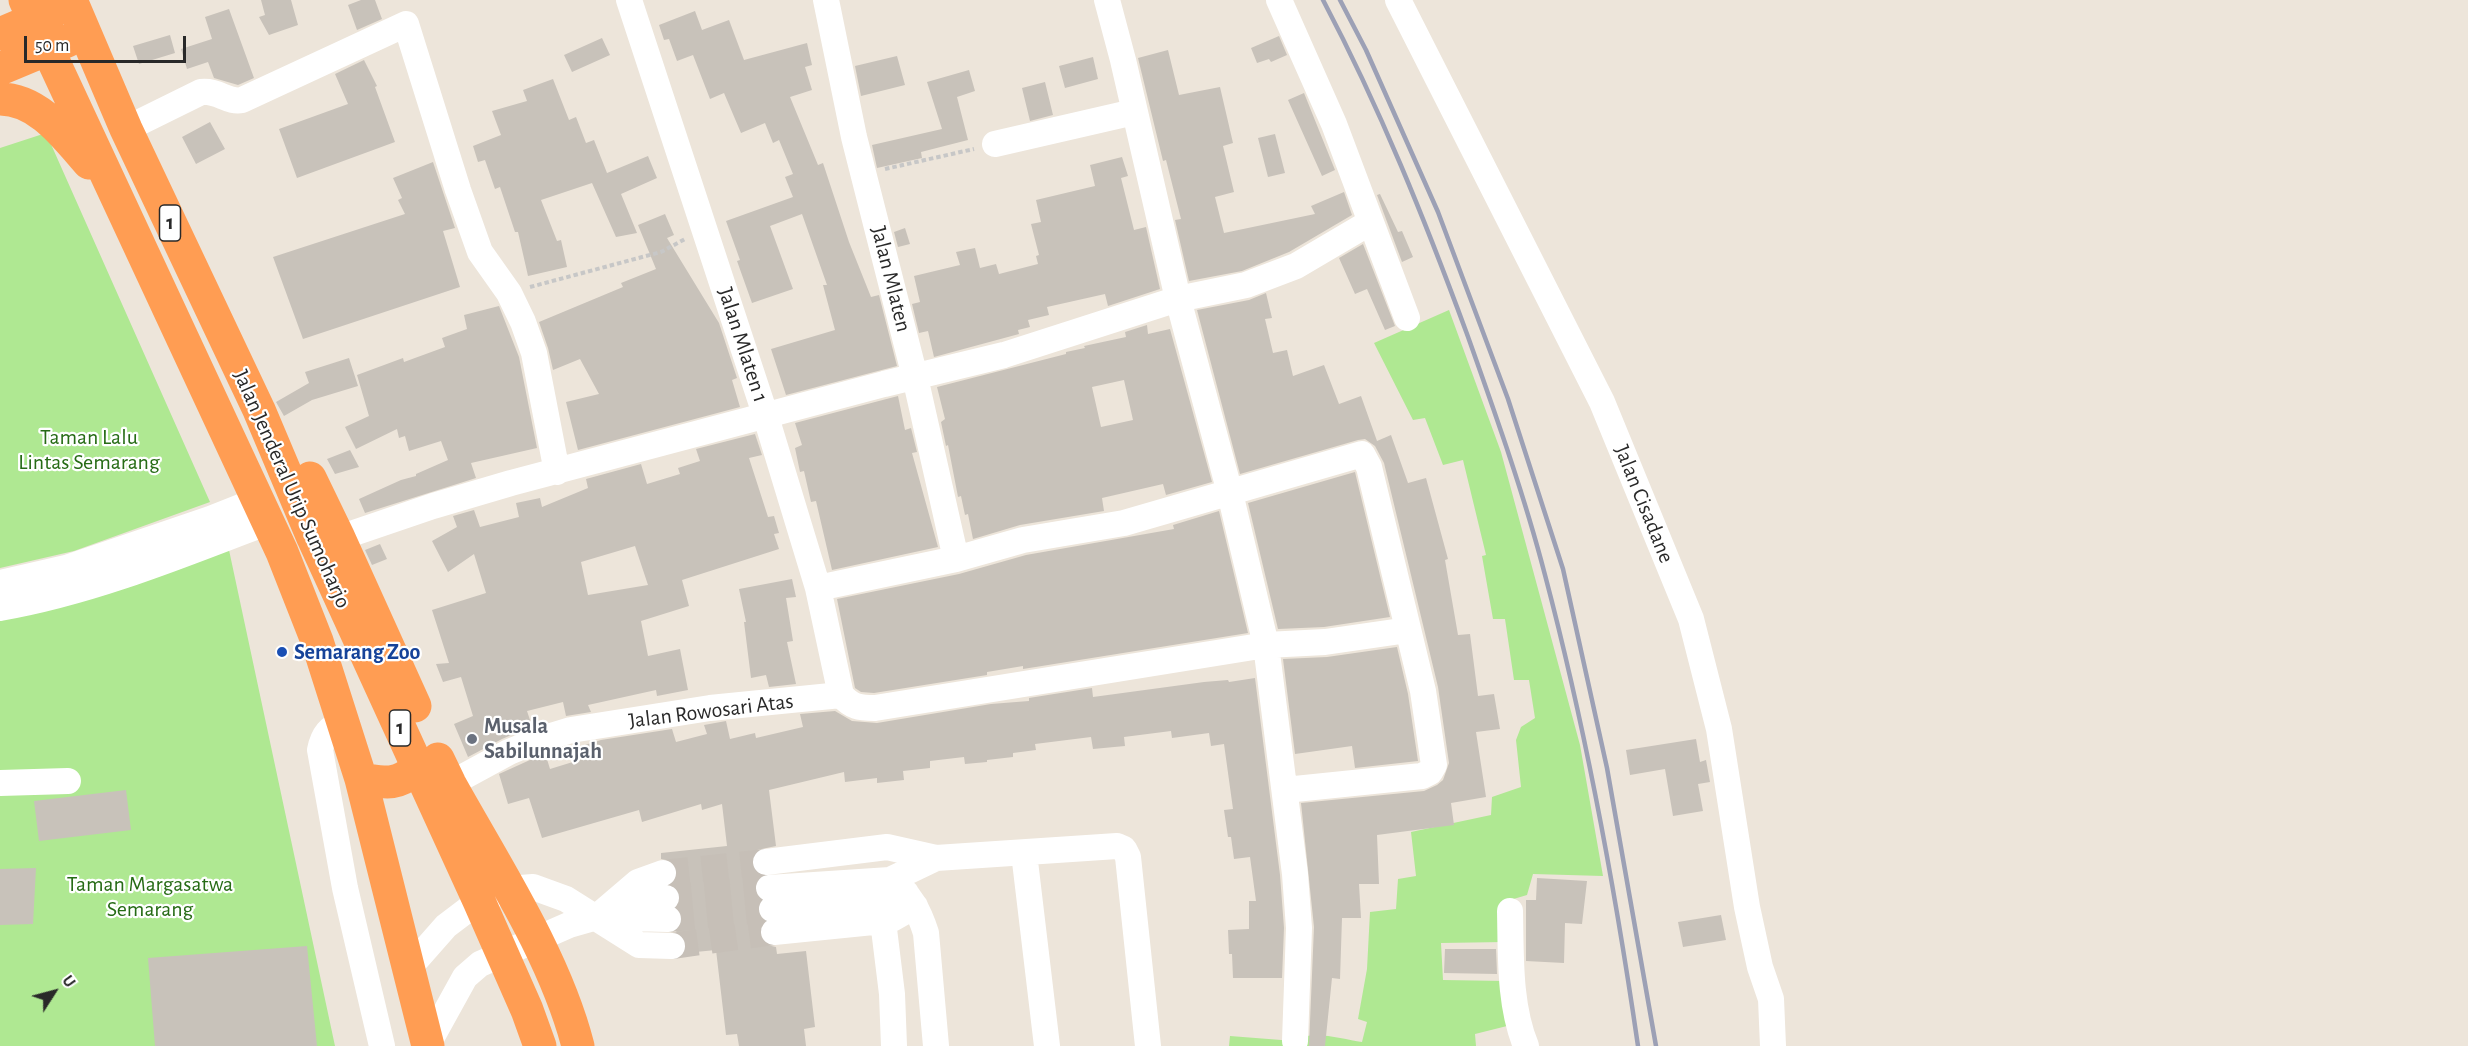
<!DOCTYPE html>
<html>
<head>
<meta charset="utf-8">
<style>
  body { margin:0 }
  #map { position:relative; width:2468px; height:1046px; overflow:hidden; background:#ede5da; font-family:"Alegreya Sans",sans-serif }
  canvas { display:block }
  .north { position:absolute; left:24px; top:962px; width:60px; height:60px; -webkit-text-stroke:4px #fff; paint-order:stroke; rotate:54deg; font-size:16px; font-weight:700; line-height:24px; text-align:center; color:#292929 }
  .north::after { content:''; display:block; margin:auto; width:21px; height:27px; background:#292929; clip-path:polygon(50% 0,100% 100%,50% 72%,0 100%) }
  .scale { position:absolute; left:24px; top:36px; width:162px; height:27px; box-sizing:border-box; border:3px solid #292929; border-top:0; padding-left:8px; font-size:18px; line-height:21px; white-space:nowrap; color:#292929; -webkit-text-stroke:4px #fff; paint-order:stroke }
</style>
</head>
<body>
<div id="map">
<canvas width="2468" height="1046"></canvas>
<div class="north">U</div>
<div class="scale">50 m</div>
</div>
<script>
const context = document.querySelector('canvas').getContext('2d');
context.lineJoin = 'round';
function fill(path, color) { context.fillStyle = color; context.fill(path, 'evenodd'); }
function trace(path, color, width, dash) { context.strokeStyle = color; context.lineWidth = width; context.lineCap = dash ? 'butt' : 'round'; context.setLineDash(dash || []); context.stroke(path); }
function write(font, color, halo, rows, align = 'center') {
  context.font = font + ' "Alegreya Sans",sans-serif'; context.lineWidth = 4.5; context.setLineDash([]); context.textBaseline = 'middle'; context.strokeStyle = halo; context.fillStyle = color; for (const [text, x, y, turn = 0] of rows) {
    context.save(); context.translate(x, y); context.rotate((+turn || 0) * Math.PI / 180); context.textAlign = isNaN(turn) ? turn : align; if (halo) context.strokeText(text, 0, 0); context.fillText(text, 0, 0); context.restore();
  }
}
const green = new Path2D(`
  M46 133 210 502 74 551 0 568V148Z
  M1449 310 1501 452 1541 600 1580 745 1603 876 1533 874 1527 895 1500 903 1505 942 1441 943 1443 980 1505 981 1515 1024 1475 1034 1476 1046H1229L1230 1036 1294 1041C1311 1029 1342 1039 1362 1042L1367 1022 1358 1019 1367 969 1370 912 1396 909 1398 879 1416 876 1411 832 1491 815 1492 797 1521 787 1516 740 1521 727 1535 718 1529 680H1514L1505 619H1493L1482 556 1486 555 1463 460 1443 465 1425 418 1413 420 1374 343Z
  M229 550 335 1046H0V621Z`);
const building = new Path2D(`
  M261 0H291L298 25 269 35 259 17 265 15Z
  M361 0H375L382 19 357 30 348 5Z
  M229 9 254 78 238 85 214 78 208 62 187 69 181 49 212 39 205 17Z
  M695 11 702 30 729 20 744 60 807 43 812 65 805 67 812 90 790 97 818 165 823 163 849 242 871 297 879 295 897 366 786 395 771 349 835 330 823 285H827L802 214 770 226 793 289 752 303 737 261 740 260 726 221 793 197 785 177 793 174 779 140 773 143 765 123 741 133 724 93 710 99 693 55 677 61 669 39 664 40 659 25Z
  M170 35 175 53 139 64 133 46Z
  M1279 36 1287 55 1271 62 1269 59 1257 63 1251 48Z
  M602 38 610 55 572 72 564 55Z
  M1168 50 1179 95 1220 87 1233 143 1223 146 1234 192 1215 197 1224 233 1315 214 1311 206 1344 192 1352 215 1289 252 1242 271 1189 281 1175 220 1181 219 1166 160 1163 161 1138 58Z
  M897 56 905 85 861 96 855 66Z
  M1093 57 1098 79 1065 88 1059 66Z
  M364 60 377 86 375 87 395 142 297 178 279 129 348 104 335 74Z
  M969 70 975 91 957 97 968 140 921 152 922 158 877 168 872 145 942 129 927 82Z
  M553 79 569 120 576 117 586 143 594 140 607 173 648 156 657 178 621 194 637 233 616 237 592 183 541 200 557 241 561 240 567 267 528 276 518 232H515L500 187 495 189 485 160 478 162 473 146 501 135 492 111 527 101 523 90Z
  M1045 82 1053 115 1030 121 1022 88Z
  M1304 93 1335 170 1322 176 1288 100Z
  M210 122 225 149 196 164 182 137Z
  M1275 134 1285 173 1268 177 1258 138Z
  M1122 157 1128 176 1121 178 1134 230 1146 227 1160 289 1108 306 1105 294 1047 307 1049 315 1028 320 1030 327 1018 330 1019 334 934 357 928 331 919 333 912 304 920 302 914 276 960 265 956 252 975 248 980 268 996 264 999 274 1038 264 1036 256 1039 255 1031 224 1041 222 1036 200 1095 186 1090 165Z
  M433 162 455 228 443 231 460 287 303 339 273 257 405 214 398 200 402 198 393 178Z
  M1380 194 1398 232 1402 231 1413 257 1402 262 1377 195Z
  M665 214 674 235 667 238 719 323 737 378 732 380 740 407 578 450 566 402 599 394 580 359 553 370 548 348 539 322 623 287 621 283 656 269 638 225Z
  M905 228 910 244 898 247 894 232Z
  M1363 244 1395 326 1385 330 1367 289 1355 294 1339 258Z
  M1266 293 1272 318 1265 319 1273 353 1287 350 1293 376 1324 365 1339 404 1361 396 1377 441 1391 435 1408 483 1426 478 1448 559 1445 560 1458 635 1470 634 1478 696 1494 694 1500 729 1476 732 1486 797 1451 803 1454 825 1377 835 1379 884H1359L1361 918H1342L1340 979 1332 978 1325 1046H1309L1314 927 1301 803 1424 791 1437 785 1443 780 1449 763 1438 687 1384 463 1375 446 1365 439 1358 440 1240 474 1197 310 1249 300Z
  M499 306 519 357 537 448 471 463 476 478 365 513 359 499 401 480 416 476V474L448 460 441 441 409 451 405 436 399 438 397 429 356 449 345 427 369 416 357 375 403 358 404 362 445 347 442 338 467 329 464 315Z
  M1147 325 1148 334 1170 329 1212 482 1166 495 1163 484 1102 498 1104 511 1020 525 973 539 968 514 965 515 961 496 958 497 948 445 946 446 941 422 945 419 937 387 1066 354V352L1085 348 1084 346 1126 337 1125 332ZM1124 380 1133 420 1101 427 1092 387Z
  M349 358 358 386 312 400 284 416 276 402 309 383 305 372Z
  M898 396 905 430 911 428 917 452 912 453 938 547 832 570 816 501 811 502 804 471 800 472 795 448 802 445 795 423Z
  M755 434 762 455 749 458 768 517 774 516 779 533 774 534 779 549 682 580 689 606 641 621 648 656 680 649 688 690 657 696 656 690 588 705 591 712 566 716 563 702 527 711 532 726 502 739 468 757 454 724 473 716 461 677 443 682 436 664 449 663 432 610 486 593 474 554 448 572 432 541 457 527 453 516 474 510 480 527 519 517 516 503 540 498 542 507 588 488 586 479 641 464 647 484 680 474 678 468 700 461 696 449ZM635 546 648 585 588 595 581 562Z
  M350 450 359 467 335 474 327 459Z
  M1355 472 1390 617 1324 627 1278 629 1248 503Z
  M1219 511 1248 633 1023 669V666L987 672V675L874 693 861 692 855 688 837 599 959 574 1026 555 1174 529 1173 525Z
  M380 544 387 559 372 565 365 550Z
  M792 579 796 597 786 598 793 641 787 642 796 684 769 687 766 675 751 678 744 622H746L739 589Z
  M1397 647 1408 694 1418 761 1355 768 1352 746 1295 754 1283 659 1327 657Z
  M1255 678 1280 875 1284 928 1282 978H1233L1232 954H1229L1228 930 1249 929V901H1256L1250 857 1234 859 1231 837H1228L1224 810 1233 809 1224 744 1211 746 1209 733 1172 738 1171 731 1124 737 1125 746 1093 749 1091 737 1035 744 1036 750 1013 753V757L987 760V762L965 764 964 757 930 761V768L903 771 904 780 877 783V778L845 782 844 772 769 790 776 846 757 850 752 856 751 863 754 871 760 876 756 881 754 888 761 900 757 910 764 921 760 926 759 934 767 945 776 947 777 954 806 951 815 1027 804 1029 806 1046H739L737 1034 726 1035 716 950 685 953V939L676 932 683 920 681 912 677 907 681 895 672 884 678 876 677 868 672 861 661 859V853L727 846 722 804 702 810 701 804 642 822 639 810 542 838 529 798 508 804 499 774 541 755 542 758 546 756 550 769 589 757 585 745 601 740 672 729 676 742 707 734 704 725 726 721 730 739 755 733 756 738 803 727 800 714 835 711 852 721 877 723 991 704 1029 701V698L1092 688 1093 697 1204 682 1228 680 1229 682Z
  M1696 739 1700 762 1706 760 1710 782 1698 784 1703 811 1673 816 1665 769 1630 775 1626 750Z
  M126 790 131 830 39 841 34 801Z
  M36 868 33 924 0 925V869Z
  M1537 878 1587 881 1582 924 1565 923 1564 963 1526 961V900H1536Z
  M1721 915 1726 940 1683 947 1678 922Z
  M307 946 317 1046H155L148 958Z
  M1445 949H1496L1497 974 1444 973Z`);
const minorTunnel = new Path2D(`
  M663 873 766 862
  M666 898 769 888
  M668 919 772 909
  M672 946 774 932`);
const path = new Path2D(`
  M885 169 974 149
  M530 287 661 252 685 239`);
const minor = new Path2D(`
  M629 0 766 417 818 588 841 695C852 707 859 708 875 708L1266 645 1325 642 1408 630
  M826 0 854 137 915 377 956 559
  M1107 0 1123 60 1178 299 1230 493 1266 645 1295 874 1299 928 1295 1041
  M1279 0 1334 124 1407 318
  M1398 0 1602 402 1691 619 1719 729 1747 907 1760 967 1771 999 1773 1046
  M126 129 201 92C218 90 228 103 242 100L406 24 458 190 480 252 509 293 523 322 534 353 557 472
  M995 144 1134 112
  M339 538 433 506 511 483 884 384 1004 355 1178 299 1246 285 1296 266 1369 223
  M0 583 66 568 210 519 258 500
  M818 588 956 559 1023 540 1124 523 1362 454 1369 467 1423 691 1434 765 1430 772 1422 776 1285 790
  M0 608C92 592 182 555 268 522
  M344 722C329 727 323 735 320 750L345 888 382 1046
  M0 783 68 781
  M450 784 509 752 538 740 571 730 710 708 841 695
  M1024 853 1047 1046
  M766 862 887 847 936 858
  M890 880 936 858 1117 846 1124 849 1128 857 1148 1046
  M769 888 890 880C910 893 919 911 926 933L936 1046
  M617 905 666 898
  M772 909 885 904 906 893
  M1510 911C1511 955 1509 1005 1526 1046
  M597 917 638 882 663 873
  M883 921 892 994 894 1046
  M774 932 883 921 892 919 915 906
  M409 968 446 926 479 901 508 889 533 887 566 899 639 945 672 946
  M428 1044 465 977 480 964 569 925 597 917 668 919`);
const highway = new Path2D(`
  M25 0 282 552 317 641 361 779 428 1046
  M71 0 126 129 259 410 313 538 479 901 527 1010 540 1046
  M0 34 54 11
  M0 69 67 41
  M0 99C39 99 66 137 89 163
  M310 478 339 538 415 706
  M438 759 450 784C495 865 555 956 578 1046
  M361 779C383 782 396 787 414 770L416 763`);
const rail = new Path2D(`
  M1323 0C1380 108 1425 220 1467 334 1495 413 1524 494 1545 575 1586 730 1615 888 1638 1046
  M1340 0 1366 50 1438 212 1508 399 1563 569 1607 768 1656 1046`);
const markers = [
  [282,652,6,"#1a4fb4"],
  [472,739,6,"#6b7280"]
];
const shields = [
  [170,223,21],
  [400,728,21]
];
const shieldNames = [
  ["1",170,223],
  ["1",400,728]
];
const streetNames = [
  ["Jalan Mlaten",891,279,76],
  ["Jalan Mlaten 1",743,345,72],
  ["Jalan Jenderal Urip Sumoharjo",292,489,66],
  ["Jalan Cisadane",1644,504,68],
  ["Jalan Rowosari Atas",711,711,-7]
];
const parkNames = [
  ["Taman Lalu",89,437],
  ["Lintas Semarang",89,462],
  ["Taman Margasatwa",150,884],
  ["Semarang",150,909]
];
const transitNames = [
  ["Semarang Zoo",294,652]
];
const worshipNames = [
  ["Musala",484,726],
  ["Sabilunnajah",484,751]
];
fill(green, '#afe892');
fill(building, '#c8c2ba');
trace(minorTunnel, '#c6bfb7', 26, [26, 13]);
trace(path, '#c7c7c7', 4, [4.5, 3]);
trace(minor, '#fff', 26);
trace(highway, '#ff9d53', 33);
trace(rail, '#9ca0b5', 4.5);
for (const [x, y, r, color] of markers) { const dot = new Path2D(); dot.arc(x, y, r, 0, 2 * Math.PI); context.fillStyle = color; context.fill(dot); trace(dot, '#fff', 2); }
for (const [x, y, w] of shields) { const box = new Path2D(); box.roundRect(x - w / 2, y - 18, w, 36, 4.5); context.fillStyle = '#fff'; context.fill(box); trace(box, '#292929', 1.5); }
write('bold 21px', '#292929', null, shieldNames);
write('22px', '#292929', '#fff', streetNames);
write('22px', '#266b15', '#fff', parkNames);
write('bold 22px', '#164399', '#fff', transitNames, 'left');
write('bold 22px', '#5b616d', '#fff', worshipNames, 'left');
</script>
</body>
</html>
